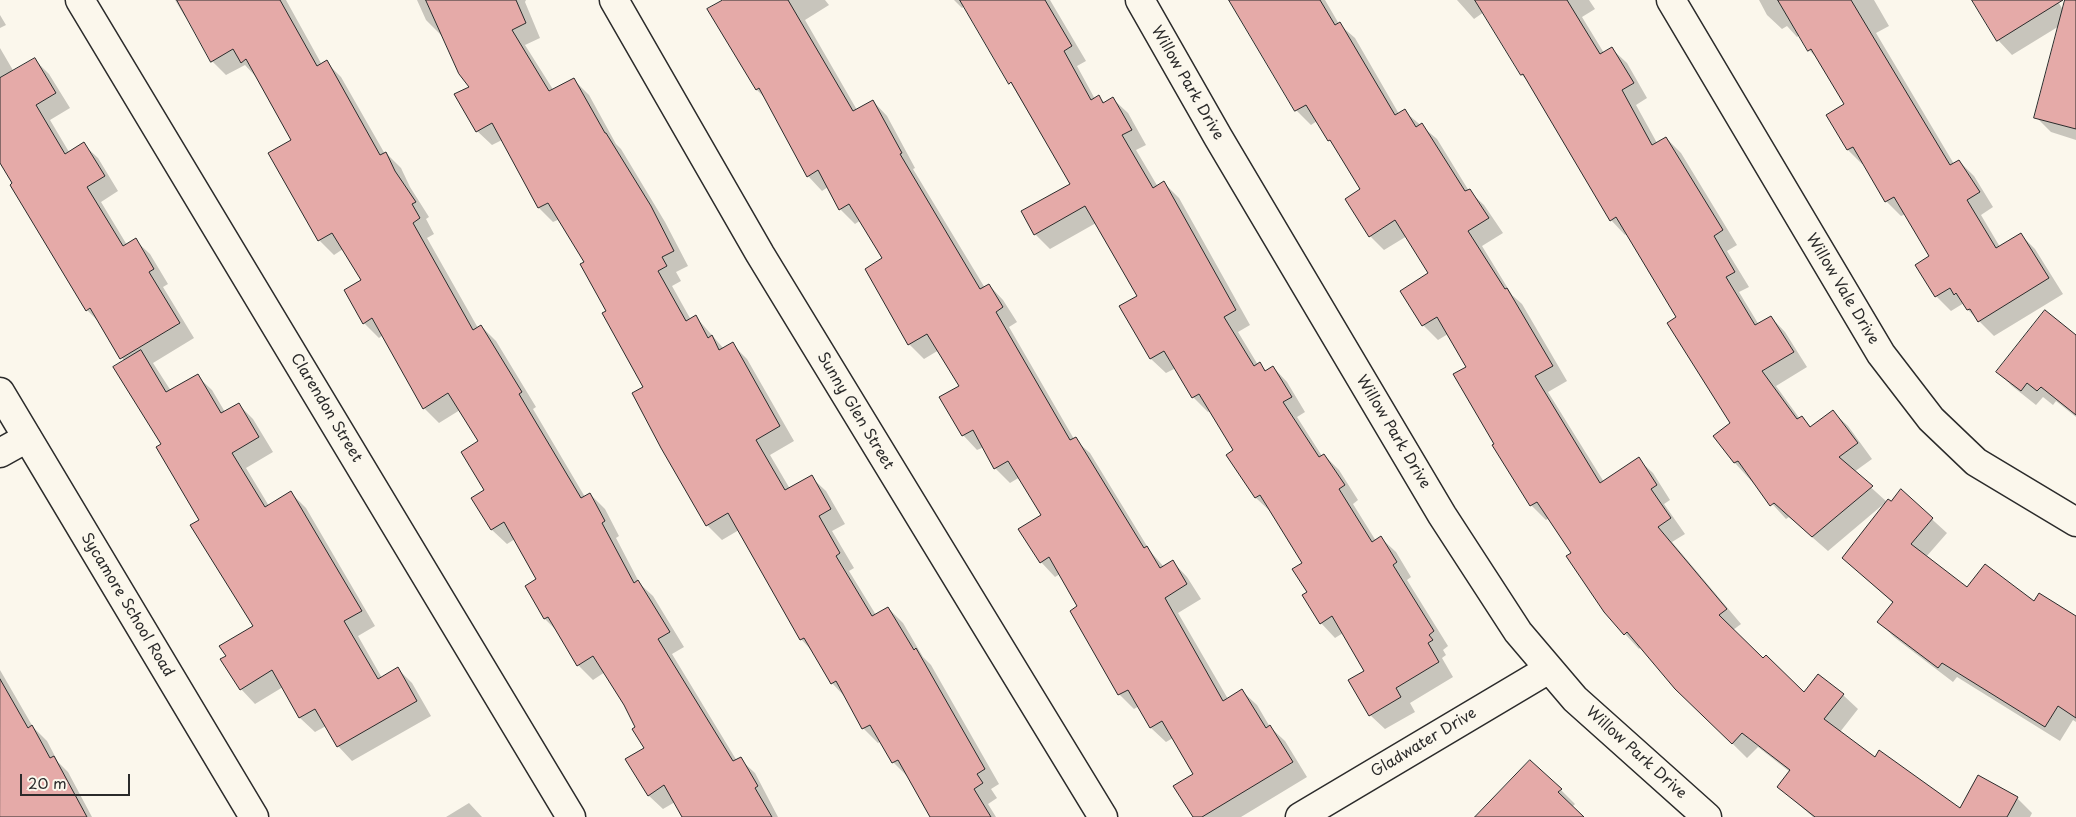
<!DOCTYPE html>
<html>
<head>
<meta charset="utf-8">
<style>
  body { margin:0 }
  #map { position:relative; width:2076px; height:817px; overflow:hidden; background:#fbf7ec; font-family:"Playpen Sans",sans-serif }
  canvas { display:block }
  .scale { position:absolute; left:20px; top:774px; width:110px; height:22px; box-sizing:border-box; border:2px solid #2b2b2b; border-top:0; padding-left:6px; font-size:15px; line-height:18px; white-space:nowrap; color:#2b2b2b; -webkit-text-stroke:4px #fbf7ec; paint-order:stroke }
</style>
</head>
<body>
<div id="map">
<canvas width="2076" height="817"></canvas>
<div class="scale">20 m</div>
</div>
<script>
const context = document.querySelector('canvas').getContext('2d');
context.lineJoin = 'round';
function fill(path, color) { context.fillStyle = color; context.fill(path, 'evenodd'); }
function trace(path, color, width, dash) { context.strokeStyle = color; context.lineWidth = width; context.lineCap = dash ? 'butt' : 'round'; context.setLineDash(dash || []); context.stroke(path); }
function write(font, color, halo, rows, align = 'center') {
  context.font = font + ' "Playpen Sans",sans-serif'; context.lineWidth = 4; context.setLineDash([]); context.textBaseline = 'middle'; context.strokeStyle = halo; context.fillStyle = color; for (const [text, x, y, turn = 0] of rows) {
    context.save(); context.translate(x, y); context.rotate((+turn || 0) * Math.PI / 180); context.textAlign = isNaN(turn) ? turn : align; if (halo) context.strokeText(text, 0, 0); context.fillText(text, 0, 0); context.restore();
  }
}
const shadow = new Path2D(`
  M175 0H286L322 65 326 62 341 77 385 154 386 153 401 168 410 187 429 217 426 219 434 234 427 238 478 328 481 326 496 341 536 407 533 409 585 497 590 494 605 509 619 536 616 538 640 584 653 596 684 647 672 654 737 761 740 759 755 773 778 817H683L675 802 663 809 648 795 645 749 625 705 605 672 593 680 578 665 559 633 545 619 538 580 515 539 507 544 492 530 473 498 486 490 480 442 460 410 439 423 424 408 383 335 379 338 364 323 363 280 343 249 334 255 319 240 293 141 256 77 245 65 226 75 212 61 190 22 184 15Z
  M417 0H526L525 2 540 38 525 45 554 91 574 80 589 95 616 144 621 149 665 222 688 266 676 272 681 281 672 286 691 320 696 317 724 349 732 344 747 359 794 441 770 455 790 489 811 477 826 491 845 524 832 531 854 568 849 571 876 615 888 608 903 623 923 657 931 665 999 784 991 789 997 798 988 804 996 817H932L908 777 893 762 881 741 878 743 863 728 846 698 832 683 813 652 801 639 739 530 722 540 707 525 585 262 560 219 553 222 539 208 502 140 492 145 477 131 471 88 443 34 441 35 426 20Z
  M726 0H825L829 5 805 20 857 110 873 101 887 116 915 168 913 169 985 288 989 285 1003 300 1017 322 1009 327 1074 439 1090 453 1150 551 1164 567 1173 562 1187 577 1201 599 1178 613 1228 699 1242 691 1257 705 1270 727 1285 741 1307 777 1241 817H1194V774L1173 738 1166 742 1151 728 1139 706 1134 709 1119 694 1071 611 1079 607 1060 574 1055 577 1041 562 1043 515 1020 477 1010 483 995 468 984 447 977 450 963 435 961 386 939 350 924 359 909 344 866 269 884 258 861 220 855 224 840 209 828 187 822 191 808 176 766 99 757 90 709 10Z
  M954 0H1050L1086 61 1077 66 1095 99 1099 97 1105 103 1113 99 1128 113 1146 145 1136 150 1158 187 1164 183 1179 198 1250 325 1238 332 1258 365 1267 371 1273 367 1287 382 1305 412 1297 417 1322 456 1324 455 1339 470 1358 500 1353 504 1376 541 1381 538 1396 552 1411 577 1407 580 1448 646 1443 650 1446 655 1442 658 1453 677 1410 703 1415 712 1385 729 1370 715 1366 671 1343 633 1335 638 1321 623 1309 592 1303 563 1272 511 1271 512 1256 498 1228 455 1235 451 1210 411 1208 412 1193 397 1176 368 1166 373 1151 359 1121 307 1138 297 1096 223 1050 249 1035 234 1071 184 965 6 962 8Z
  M1229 0H1325L1339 24 1355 38 1399 114 1404 111 1437 139 1469 191 1484 205 1503 233 1482 246 1512 295 1522 304 1567 381 1548 392 1604 482 1638 459 1653 473 1670 500 1664 504 1685 534 1672 542 1741 624 1733 630 1764 660 1805 694 1843 695 1858 709 1840 732 1875 759 1960 810 2017 798 2032 813 2030 817H1813L1779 787 1790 772 1758 747 1747 758 1676 688 1641 647 1639 649 1625 634 1549 518 1546 520 1531 505 1496 444 1468 368 1448 334 1438 340 1423 325 1429 273 1407 236 1384 250 1370 236 1362 189 1317 121 1311 125 1296 110Z
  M1457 0H1589L1595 9 1582 17 1604 53 1612 49 1627 63 1647 98 1636 105 1657 143 1666 138 1681 153 1737 245 1727 251 1749 287 1739 292 1759 325 1771 317 1785 332 1807 367 1776 386 1800 419 1802 417 1812 428 1833 412 1848 426 1872 459 1854 472 1887 502 1891 503 1901 491 1947 533 1926 557 1968 589 2035 603 2076 618V722L2073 720 2060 741 1957 677 1953 682 1894 637 1879 622 1893 603 1843 558 1886 502 1828 551 1789 517 1786 519 1735 463 1715 436 1731 424 1677 317 1627 234 1625 235 1611 220 1529 82 1522 75 1484 12 1474 19Z
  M1759 0H1874L1889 26 1876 33 1954 164 1959 161 1974 176 1993 207 1981 215 2000 247 2021 235 2035 249 2063 294 1994 336 1968 310 1964 303 1951 311 1936 296 1931 256 1906 214 1901 216 1886 201 1864 163 1862 164 1848 150 1845 104 1818 59 1809 50 1800 35 1797 37 1787 26 1782 29 1767 15Z
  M1974 0H2057L2069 20 2012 55 1998 40Z
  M0 15 6 25 0 28Z
  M2076 41V140L2051 132 2036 117Z
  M0 48 14 72 35 60 49 74 70 108 50 120 69 152 83 144 98 158 118 191 101 202 127 245 135 240 150 254 168 284 163 287 194 338 153 363 171 391 197 376 212 390 225 412 239 405 253 419 273 452 246 468 269 506 291 493 306 508 375 626 358 636 382 678 398 669 412 683 431 716 352 761 338 746 326 726 315 732 300 718 283 687 255 704 241 689 228 657 254 626 191 525 201 520 162 444 124 361 100 323 87 310 0 162Z
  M2076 336V417L2056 401 2053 405 2043 397 2036 405 2012 386 1998 372Z
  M0 670 33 727 47 741 58 762 68 772 92 817H0Z
  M1561 790 1575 804 1572 807 1582 817H1481Z
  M469 803 482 817H446Z`);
const building = new Path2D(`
  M177 0H280L317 66 327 60 380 155 386 152 395 171 416 202 412 204 420 218 413 223 473 330 481 325 522 392 519 394 581 498 590 493 605 521 602 523 634 583 638 580 670 632 658 639 733 761 741 757 758 786 755 788 772 817H682L664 785 648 796 625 759 644 748 632 729 635 727 624 705 593 656 577 666 548 617 544 619 525 586 536 579 504 522 491 530 471 498 484 490 461 452 478 441 448 393 423 409 372 318 363 324 344 290 361 280 332 233 318 241 268 153 291 140 246 59 241 63 233 49 211 62Z
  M426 0H516L526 23 512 30 549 91 574 78 605 133H606L651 206 674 251 662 257 667 266 658 271 686 321 696 315 708 338 712 335 719 350 733 342 780 426 756 440 785 490 812 475 831 509 819 516 840 553 836 556 872 616 888 607 914 650 916 648 985 769 977 774 983 783 974 789 991 817H930L898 760 892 763 870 725 862 729 836 681 831 684 804 638 800 640 728 513 706 526 661 448 632 393 643 387 602 313 606 311 580 264 584 262 548 203 538 208 492 123 476 132 454 94 469 87 459 74Z
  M723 0H788L853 111 873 100 902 153 900 154 980 289 989 284 1003 307 996 312 1070 440 1076 437 1144 548 1147 546 1160 568 1173 560 1187 584 1165 598 1223 701 1242 689 1266 728 1270 725 1293 762 1202 817H1193L1173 786 1193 774 1162 721 1150 728 1128 690 1118 695 1070 611 1077 606 1049 557 1040 563 1018 529 1041 515 1008 461 994 469 973 430 962 436 939 397 959 386 927 334 908 345 865 269 882 258 849 204 839 210 818 170 807 177 759 88 756 90 707 9Z
  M960 0H1045L1072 46 1064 51 1091 100 1099 95 1103 103 1113 97 1132 130 1122 135 1153 188 1164 181 1236 310 1224 317 1254 366 1260 362 1265 371 1273 366 1292 397 1283 402 1319 457 1324 454 1345 485 1339 489 1372 542 1381 536 1397 562 1393 565 1434 631 1429 635 1433 640 1428 643 1439 662 1396 688 1401 697 1369 716 1348 680 1364 671 1332 616 1320 624 1302 595 1307 592 1292 569 1302 563 1260 495 1255 498 1226 455 1233 450 1199 394 1192 398 1164 351 1150 359 1119 306 1137 296 1085 206 1034 235 1021 211 1070 184 1011 82 1009 84Z
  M1229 0H1320L1335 25 1340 22 1395 115 1405 109 1416 127 1422 123 1465 191 1470 189 1489 218 1468 231 1505 289 1507 288 1553 366 1535 376 1600 483 1639 457 1657 485 1651 489 1671 518 1658 527 1727 609 1719 615 1763 658 1766 655 1804 692 1818 674 1844 694 1824 719 1875 757 1879 750 1960 808 1978 775 2018 797 2007 817H1815L1777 787 1790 770 1742 733 1732 744 1675 689 1627 632 1624 635 1604 612 1566 556 1571 553 1537 502 1530 506 1492 445 1494 444 1453 374 1466 367 1437 317 1422 326 1400 291 1428 273 1395 220 1369 237 1345 199 1360 189 1330 140 1328 141 1306 105 1295 111Z
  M1475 0H1567L1600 54 1612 47 1634 83 1622 90 1652 145 1666 137 1723 230 1714 236 1735 272 1726 277 1755 325 1771 316 1794 352 1762 371 1797 419 1802 416 1810 427 1833 410 1858 443 1839 457 1873 486 1812 537 1774 503 1770 506 1738 461 1734 463 1713 436 1730 423 1667 323 1676 317 1616 217 1610 221 1523 74 1521 75Z
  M1778 0H1851L1950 165 1959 160 1980 192 1967 200 1996 248 2021 233 2049 278 1978 322 1970 309 1967 310 1956 293 1954 295 1950 288 1935 297 1915 265 1929 256 1894 197 1885 202 1853 147 1847 150 1826 115 1844 104 1811 49 1808 51Z
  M1972 0H2063L1997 41Z
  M2065 0H2076V129L2034 118Z
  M35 58 56 93 36 105 65 154 84 142 105 176 87 187 123 246 136 238 154 269 149 272 180 323 120 359 90 308 86 311 10 185 12 183 0 163V78Z
  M2045 310 2076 335V415L2041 387 2037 391 2027 383 2021 391 1996 372Z
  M141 350 166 392 198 374 221 413 239 403 259 437 232 453 265 507 291 491 362 611 344 621 378 679 398 667 417 701 337 747 315 709 299 718 272 670 240 690 220 659 226 656 219 646 253 626 190 525 199 520 156 447 161 444 113 367Z
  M1901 489 1933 518 1911 544 1967 587 1985 564 2034 601 2039 593 2076 616V718L2058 706 2045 727 1942 663 1938 668 1877 622 1893 602 1842 558 1888 499 1891 501Z
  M0 679 28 728 32 725 50 758 54 756 87 817H0Z
  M1530 760 1562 789 1558 792 1584 817H1475Z`);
const street = new Path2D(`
  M80 0 571 817
  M614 0 760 254 1103 817
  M1140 0 1218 137 1442 515 1518 632 1575 699 1707 817
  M1671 0 1881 354 1931 419 1976 462 2076 522
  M0 453 27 438
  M1300 817 1549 669`);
const secondary = new Path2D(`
  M0 392 254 817`);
const streetNames = [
  ["Willow Park Drive",1187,83,60],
  ["Willow Vale Drive",1842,289,59],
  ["Clarendon Street",326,408,59],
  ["Sunny Glen Street",855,411,59],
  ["Willow Park Drive",1393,432,59],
  ["Sycamore School Road",127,605,59],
  ["Gladwater Drive",1424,743,-31],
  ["Willow Park Drive",1636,753,42]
];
fill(shadow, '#0003');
fill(building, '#e5aaa8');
trace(building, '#2b2b2b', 1);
trace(street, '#2b2b2b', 31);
trace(secondary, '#2b2b2b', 31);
trace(street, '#fbf7ec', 28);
trace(secondary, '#fbf7ec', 28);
write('15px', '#2b2b2b', '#fbf7ec', streetNames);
</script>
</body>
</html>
